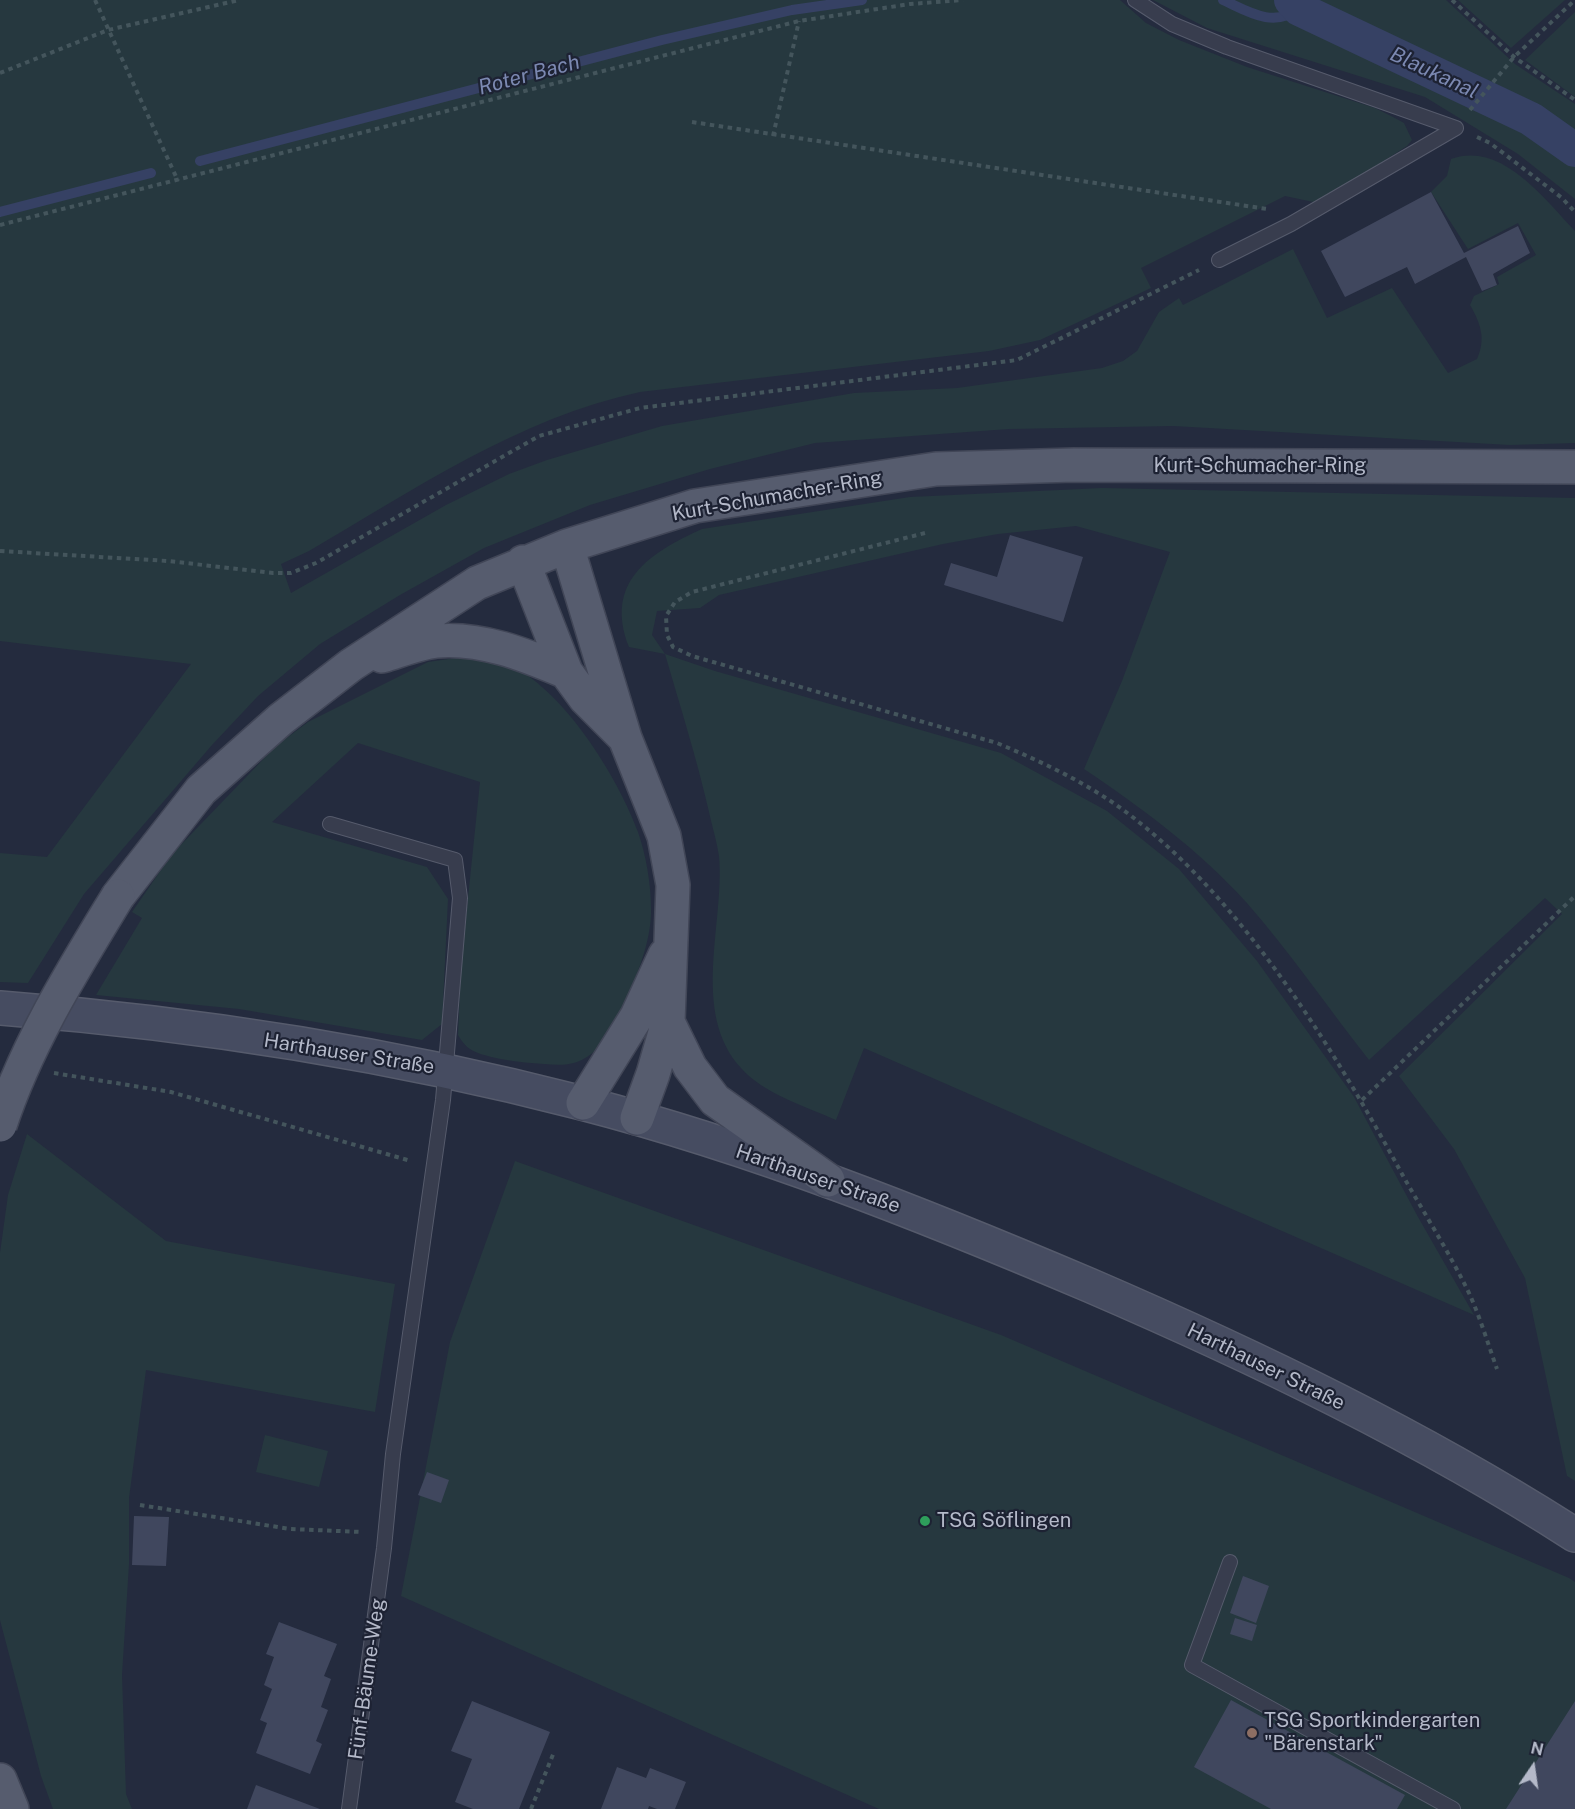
<!DOCTYPE html>
<html>
<head>
<meta charset="utf-8">
<style>
  body { margin:0 }
  #map { position:relative; width:1575px; height:1809px; overflow:hidden; background:#242b3e; font-family:"Public Sans",sans-serif }
  canvas { display:block }
  .north { position:absolute; left:1503px; top:1737px; width:60px; height:60px; -webkit-text-stroke:4px #1d2233; paint-order:stroke; rotate:13deg; font-size:16px; font-weight:700; line-height:24px; text-align:center; color:#b4b9c9 }
  .north::after { content:''; display:block; margin:auto; width:21px; height:27px; background:#b4b9c9; clip-path:polygon(50% 0,100% 100%,50% 72%,0 100%) }
</style>
</head>
<body>
<div id="map">
<canvas width="1575" height="1809"></canvas>
<div class="north">N</div>
</div>
<script>
const context = document.querySelector('canvas').getContext('2d');
context.lineJoin = 'round';
function fill(path, color) { context.fillStyle = color; context.fill(path, 'evenodd'); }
function trace(path, color, width, dash) { context.strokeStyle = color; context.lineWidth = width; context.lineCap = dash ? 'butt' : 'round'; context.setLineDash(dash || []); context.stroke(path); }
function write(font, color, halo, rows, align = 'center') {
  context.font = font + ' "Public Sans",sans-serif'; context.lineWidth = 4.5; context.setLineDash([]); context.textBaseline = 'middle'; context.strokeStyle = halo; context.fillStyle = color; for (const [text, x, y, turn = 0] of rows) {
    context.save(); context.translate(x, y); context.rotate((+turn || 0) * Math.PI / 180); context.textAlign = isNaN(turn) ? turn : align; if (halo) context.strokeText(text, 0, 0); context.fillText(text, 0, 0); context.restore();
  }
}
const green = new Path2D(`
  M0 0H1120L1146 23 1179 40 1247 67 1375 108 1393 117 1404 123 1412 140 1407 146 1318 203 1285 196 1141 268 1151 288 1040 340 989 351 640 392C519 418 415 489 309 551L281 564 291 593 446 505 509 474 547 460 662 426 854 393 957 388 1102 368 1123 361 1137 351 1159 312 1179 298 1183 305 1293 249 1327 318 1392 288 1448 373 1477 359C1486 339 1481 324 1470 305L1474 296 1499 284 1497 277 1536 255 1518 223 1468 249 1431 192 1447 176 1451 159C1502 141 1544 199 1575 231V443L1510 445 1173 426 1009 429 815 443 710 469 590 505 484 548 400 595 320 644 258 696 212 745 84 894 28 983 0 982V853L47 857 191 664 0 641Z
  M1153 0H1446L1515 64 1575 104V199L1518 154 1425 97 1207 28Z
  M1458 0H1565L1511 48Z
  M1575 12V97L1525 60Z
  M1102 488 1575 498V1481L1567 1476 1525 1278 1454 1149 1399 1076 1562 914 1545 898 1369 1060C1328 1008 1290 952 1246 902 1199 850 1142 808 1084 769L1122 681 1170 552 1076 526 998 534 943 544 719 595 700 608 657 611 652 635 665 654 715 671 1001 753 1107 811 1179 869 1257 961 1354 1097 1418 1217 1474 1315 864 1048 836 1120C805 1106 764 1094 741 1068 690 1012 725 923 719 856 717 842 712 826 709 812 697 759 680 706 665 654L629 647C604 582 649 553 702 529L910 497Z
  M462 657C476 659 494 659 507 664 562 687 618 777 638 832 646 855 651 884 651 908 652 937 639 970 628 996 618 1019 603 1053 577 1062 563 1067 546 1064 531 1063 517 1062 481 1057 470 1049 465 1046 461 1040 458 1035L461 965 480 782 358 743 272 822 427 867 448 899 442 1024 422 1040 239 1009 96 995 142 918 132 912 172 854 276 746 308 722 428 662Z
  M27 1134 166 1241 395 1284 375 1412 146 1370 129 1498V1564L122 1675 126 1794 132 1809H53L41 1776 0 1620V1253L8 1195Z
  M515 1161 1001 1335 1569 1578 1575 1582V1809H879L401 1596 450 1342Z
  M265 1435 328 1451 319 1487 256 1472Z`);
const stream = new Path2D(`
  M1223 0C1249 12 1273 28 1299 9
  M200 161 662 40 792 10 862 0
  M0 212 151 173`);
const canal = new Path2D(`
  M1291 0 1299 9 1531 119 1575 150`);
const building = new Path2D(`
  M1431 192 1464 253 1518 226 1530 253 1493 274 1497 285 1482 291 1466 257 1415 284 1407 267 1345 297 1321 251Z
  M1010 535 1083 557 1063 622 944 585 951 563 997 577Z
  M427 1472 449 1480 441 1503 418 1495Z
  M134 1516 169 1517 166 1566 132 1565Z
  M1243 1576 1269 1586 1256 1623 1230 1613Z
  M1235 1618 1257 1625 1252 1641 1230 1634Z
  M279 1622 337 1644 324 1676 331 1679 321 1707 328 1710 316 1741 322 1744 310 1774 256 1753 267 1723 260 1720 272 1689 264 1685 274 1657 266 1654Z
  M1231 1700 1405 1795 1397 1809H1271L1194 1767Z
  M472 1701 550 1732 519 1809H473L455 1802 472 1759 451 1751Z
  M1575 1701V1809H1506Z
  M617 1767 646 1778 650 1768 686 1782 675 1809H657L649 1806 648 1809H601Z
  M256 1785 320 1809H247Z`);
const path = new Path2D(`
  M95 0 178 181
  M1452 0 1514 57 1575 100
  M0 73 108 30 239 0
  M1470 110 1514 57 1575 0
  M692 122 1267 209
  M773 136 799 21
  M1477 137 1490 143 1562 198 1575 212
  M0 225 799 21 910 4 963 0
  M925 533 692 592 675 602 666 616 667 635 673 647 692 656 997 743C1047 764 1098 788 1140 823 1248 909 1336 1053 1402 1174 1424 1213 1449 1252 1469 1293 1480 1317 1488 1344 1497 1369
  M0 551 168 561 273 573H291L316 563 539 436 640 408 1017 360 1199 270
  M54 1073 171 1092 411 1161
  M1362 1100 1575 896
  M140 1505 290 1529 362 1532
  M531 1809 554 1752`);
const lane = new Path2D(`
  M1135 0 1172 24 1227 47 1456 128
  M1219 260 1291 224 1456 128
  M330 824 455 860 460 898 443 1100 393 1454 384 1548 349 1809
  M1230 1562 1192 1665 1453 1809`);
const secondary = new Path2D(`
  M0 1008C195 1023 392 1054 582 1103 756 1148 924 1215 1089 1285 1256 1357 1422 1437 1575 1535`);
const primary = new Path2D(`
  M567 546 625 738 664 836 673 885 668 1022 653 1074 637 1118
  M523 562 566 672 585 698 622 735
  M382 656C399 651 418 643 436 641 482 637 525 655 566 672
  M118 896 201 790 281 719 351 665 477 583 567 546 695 506 936 469 1074 465 1575 467
  M668 1022 690 1067 715 1100 828 1180
  M583 1103 637 1016 665 955
  M0 1780 12 1809`);
const primaryBridge = new Path2D(`
  M0 1125C27 1043 73 970 118 896`);
const markers = [
  [925,1521,6,"#2e9e5b"],
  [1252,1733,6,"#8d6e63"]
];
const streetNames = [
  ["Kurt-Schumacher-Ring",1260,466],
  ["Kurt-Schumacher-Ring",777,496,-10],
  ["Harthauser Straße",349,1054,9],
  ["Harthauser Straße",818,1179,19],
  ["Harthauser Straße",1266,1367,26],
  ["Fünf-Bäume-Weg",367,1679,-82]
];
const poiNames = [
  ["TSG Söflingen",937,1521],
  ["TSG Sportkindergarten",1264,1721],
  ["\"Bärenstark\"",1264,1744]
];
const waterNames = [
  ["Blaukanal",1434,73,25],
  ["Roter Bach",529,75,-15]
];
fill(green, '#26383f');
trace(stream, '#364164', 10);
trace(canal, '#364164', 34);
fill(building, '#40475e');
trace(lane, '#565b6c', 16);
trace(secondary, '#565b6c', 36);
trace(primary, '#414657', 36);
trace(path, '#44555c', 4, [4.5, 4.5]);
trace(lane, '#383d4e', 14);
trace(secondary, '#464c61', 33);
trace(primary, '#565c6e', 33);
trace(primaryBridge, '#414657', 36, []);
trace(primaryBridge, '#565c6e', 33);
for (const [x, y, r, color] of markers) { const dot = new Path2D(); dot.arc(x, y, r, 0, 2 * Math.PI); context.fillStyle = color; context.fill(dot); trace(dot, '#1d2233', 2); }
write('20px', '#b4b9c9', '#1d2233', streetNames);
write('20px', '#b4b9c9', '#1d2233', poiNames, 'left');
write('italic 21px', '#7c89b2', '#1d2233', waterNames);
</script>
</body>
</html>
